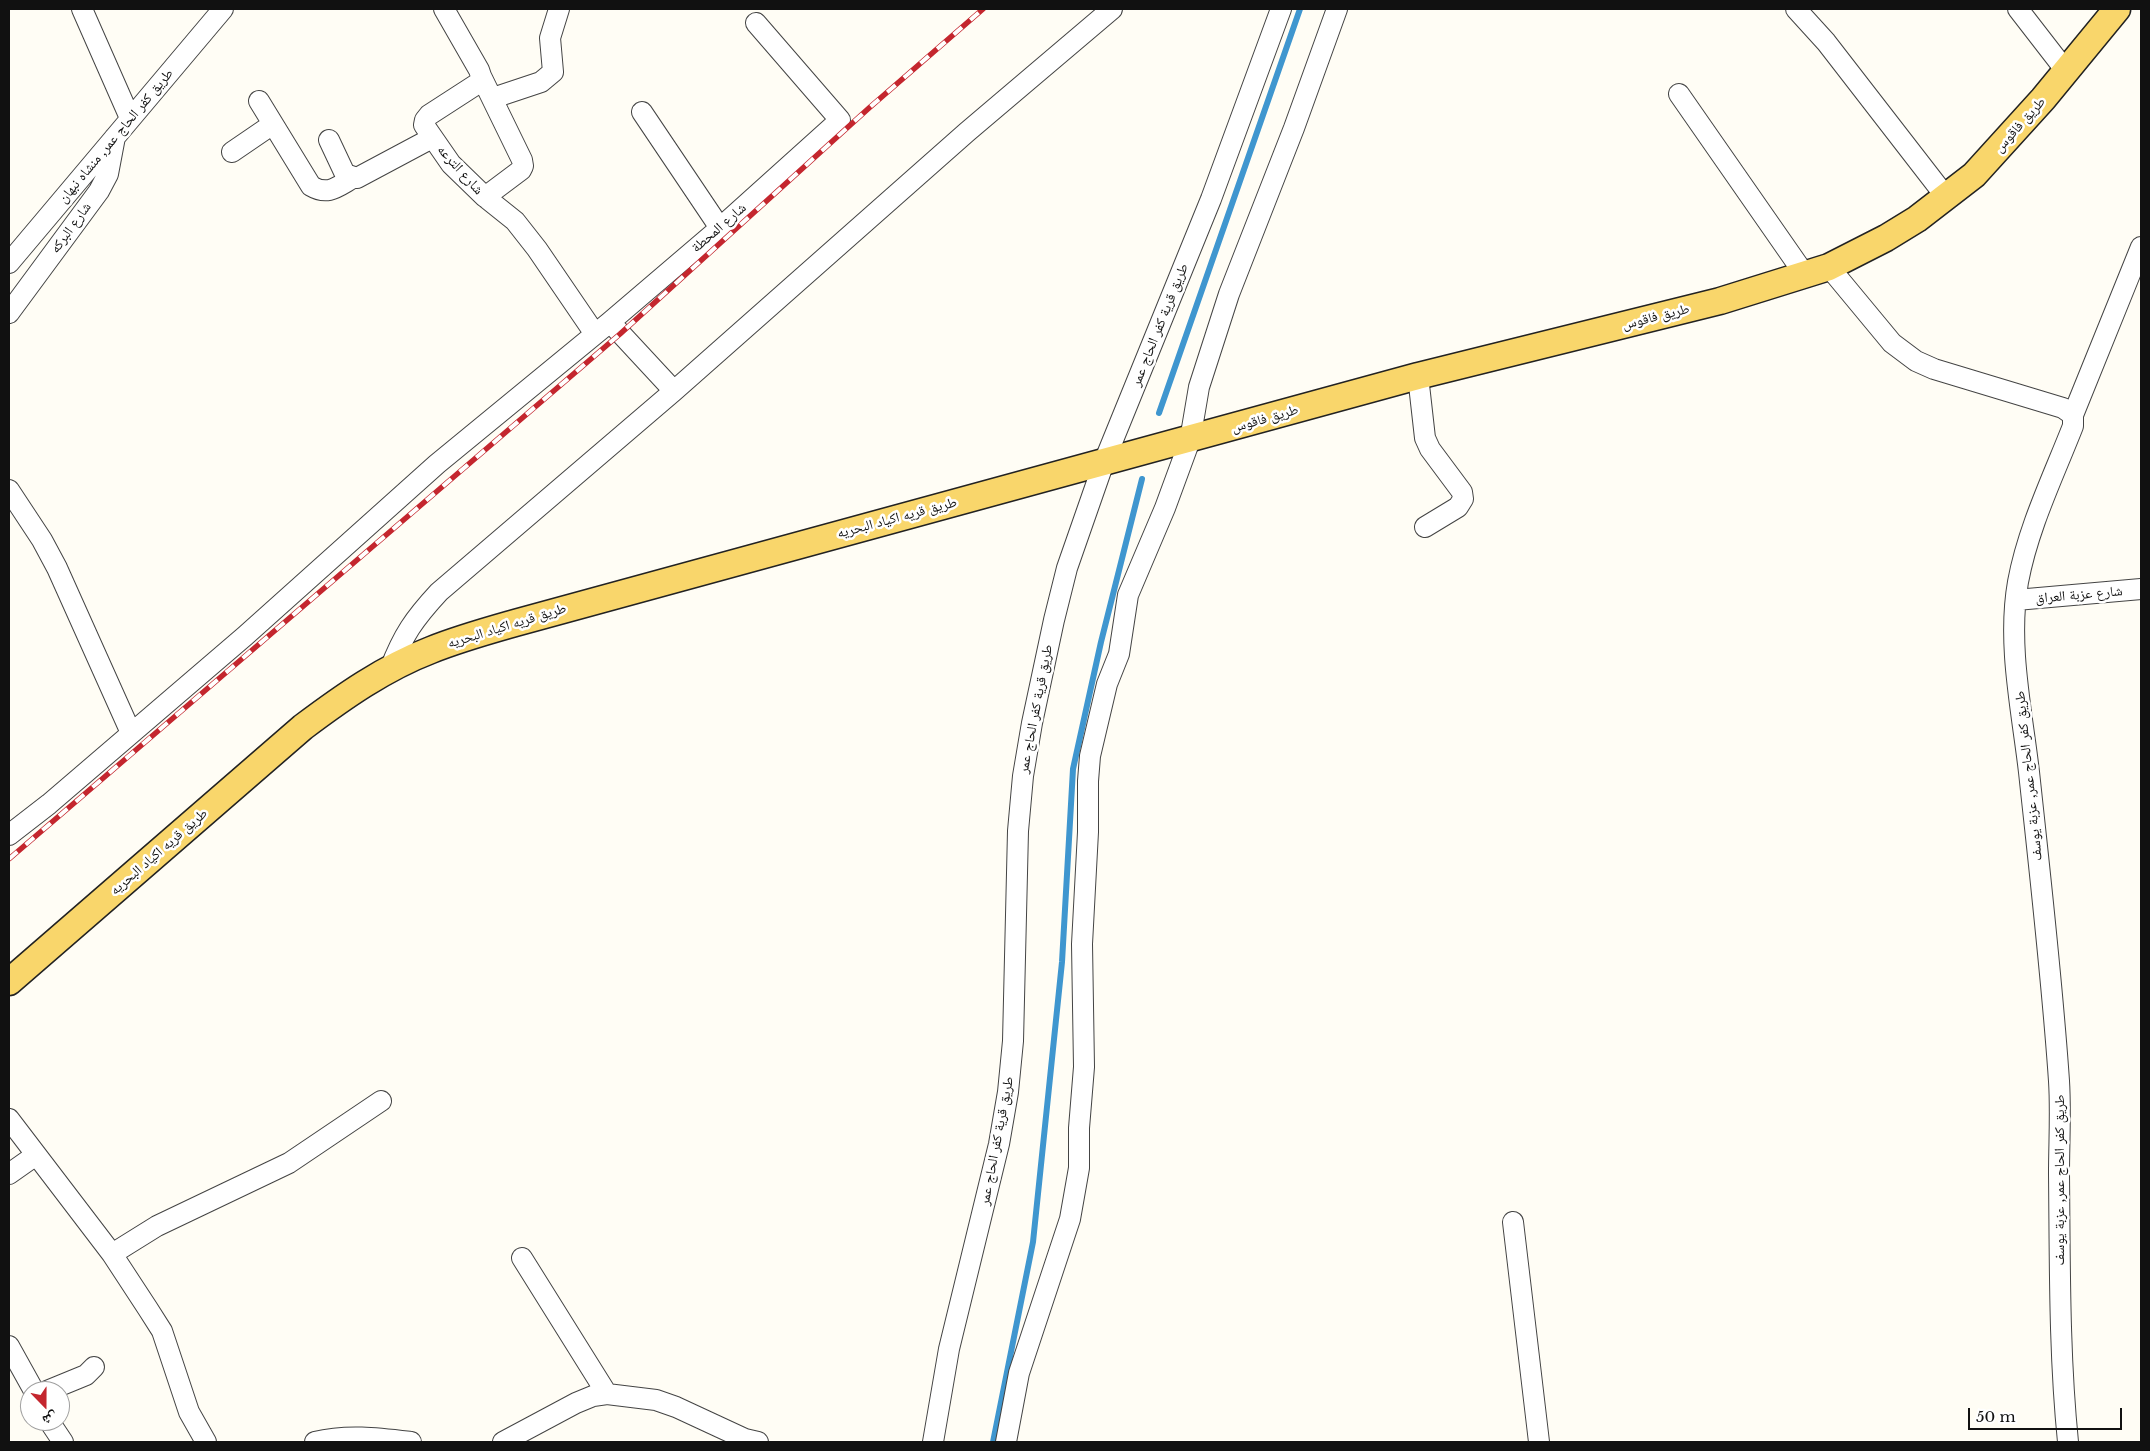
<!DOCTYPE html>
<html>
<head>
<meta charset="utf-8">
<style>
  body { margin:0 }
  #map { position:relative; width:2150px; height:1451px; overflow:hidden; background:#fffdf5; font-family:"Libre Baskerville","Noto Naskh Arabic",serif }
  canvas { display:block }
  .frame { position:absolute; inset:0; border:10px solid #111; pointer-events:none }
  .north { position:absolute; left:20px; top:1381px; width:50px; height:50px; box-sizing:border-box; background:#fff; border:1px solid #a0a0a0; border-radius:50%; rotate:158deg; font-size:14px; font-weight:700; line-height:20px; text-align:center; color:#111 }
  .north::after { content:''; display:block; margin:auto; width:18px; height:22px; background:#c4262e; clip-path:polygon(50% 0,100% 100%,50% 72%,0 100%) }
  .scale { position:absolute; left:1968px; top:1408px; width:154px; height:22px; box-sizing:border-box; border:2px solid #111; border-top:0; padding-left:6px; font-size:15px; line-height:18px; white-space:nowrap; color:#111; -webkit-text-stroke:4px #fff; paint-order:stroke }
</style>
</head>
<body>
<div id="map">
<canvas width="2150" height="1451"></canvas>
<div class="frame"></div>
<div class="north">ش</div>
<div class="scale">50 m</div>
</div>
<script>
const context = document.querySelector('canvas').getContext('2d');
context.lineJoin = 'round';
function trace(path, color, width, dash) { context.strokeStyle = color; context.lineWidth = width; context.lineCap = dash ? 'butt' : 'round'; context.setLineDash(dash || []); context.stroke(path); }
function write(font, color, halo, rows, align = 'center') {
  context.font = font + ' "Libre Baskerville","Noto Naskh Arabic",serif'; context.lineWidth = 5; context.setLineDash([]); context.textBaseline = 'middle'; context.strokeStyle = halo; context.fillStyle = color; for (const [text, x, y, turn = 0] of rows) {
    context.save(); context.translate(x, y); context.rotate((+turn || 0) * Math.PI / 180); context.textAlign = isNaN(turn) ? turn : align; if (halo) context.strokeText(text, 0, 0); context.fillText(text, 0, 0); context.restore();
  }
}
const stream = new Path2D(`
  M1159 413 1300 9
  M993 1442 1033 1242 1062 962 1073 769 1101 642 1142 479`);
const minor = new Path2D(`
  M82 9 130 118
  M444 9 479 70 481 76 480 82 429 115 425 120 424 125 451 164 485 197 515 221 537 249 595 334
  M1796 9 1826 42 1946 197
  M2018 9 2066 71
  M481 76 522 160 523 166 521 170 485 197
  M1679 94 1805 275
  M493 98 541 82 553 72 550 38 559 9
  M259 101 311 186C328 196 337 187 353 178
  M642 112 720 228
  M329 140 345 174 357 178 432 138
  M232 152 273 124
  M9 263 223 9
  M1829 267 1892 343 1916 361 1934 369 2063 408 2073 415V426C2053 477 2028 528 2018 582 2007 644 2022 711 2029 772 2040 875 2052 978 2059 1081 2061 1112 2059 1143 2059 1174 2060 1264 2059 1353 2068 1442
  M9 313 99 191 108 174 115 137
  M610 322 674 391
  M1418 376 1425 438 1430 449 1462 492 1463 499 1458 507 1425 527
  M2073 415 2141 247
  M9 490 42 540 57 568 131 733
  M2016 600 2141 589
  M390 669C403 635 414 619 439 592L674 391 967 132 1112 9
  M9 835 49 804 245 636 437 464 610 322 720 228 840 120 756 23
  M9 1119 112 1254 148 1309 162 1331 189 1412 206 1442
  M9 1174 36 1155
  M1513 1222 1539 1442
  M112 1254 157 1226 289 1163 381 1101
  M522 1258 607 1394
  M9 1346 34 1391
  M47 1391 86 1375 94 1367
  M49 1421 63 1442
  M315 1442C347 1434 378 1438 411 1442
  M503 1442 576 1403 593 1396 607 1394 656 1400 676 1407 745 1439 758 1442
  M933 1442 949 1349 999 1144 1008 1092 1013 1041 1018 831 1023 776 1032 723 1054 620 1067 568 1104 462 1211 199 1281 9
  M1006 1442 1019 1373 1070 1219 1079 1168V1128L1084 1067 1082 944 1088 832V781L1090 756 1107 684 1119 654 1128 595 1165 508 1190 440 1199 387 1229 294 1294 128 1337 9`);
const major = new Path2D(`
  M9 982 303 727C343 697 384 668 431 650 458 639 487 631 515 623L1418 376 1720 301 1829 267 1886 238 1917 219 1974 175 2043 99 2117 9`);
const rail = new Path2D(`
  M9 859 620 334 869 108 983 9`);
const streetNames = [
  ["طريق فاقوس",2020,125,-48],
  ["طريق كفر الحاج عمر, منشاه نبهان",116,136,-50],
  ["شارع الترعه",460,170,48],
  ["شارع البركه",71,228,-54],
  ["شارع المحطة",719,228,-41],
  ["طريق فاقوس",1656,317,-14],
  ["طريق قرية كفر الحاج عمر",1160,325,-68],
  ["طريق فاقوس",1265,419,-16],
  ["طريق قريه اكياد البحريه",897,518,-15],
  ["شارع عزبة العراق",2079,595,-5],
  ["طريق قريه اكياد البحريه",507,626,-17],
  ["طريق قرية كفر الحاج عمر",1036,709,-79],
  ["طريق كفر الحاج عمر, عزبة يوسف",2029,776,-96],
  ["طريق قريه اكياد البحريه",159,852,-41],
  ["طريق قرية كفر الحاج عمر",997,1141,-79],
  ["طريق كفر الحاج عمر, عزبة يوسف",2060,1180,-90]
];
trace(stream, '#3f96cf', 6);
trace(minor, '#444', 22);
trace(major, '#222', 29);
trace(minor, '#fff', 20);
trace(major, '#f9d66b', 26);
trace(rail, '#c4262e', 5.5);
trace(rail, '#fff', 4, [11]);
write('14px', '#111', '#fff', streetNames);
</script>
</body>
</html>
